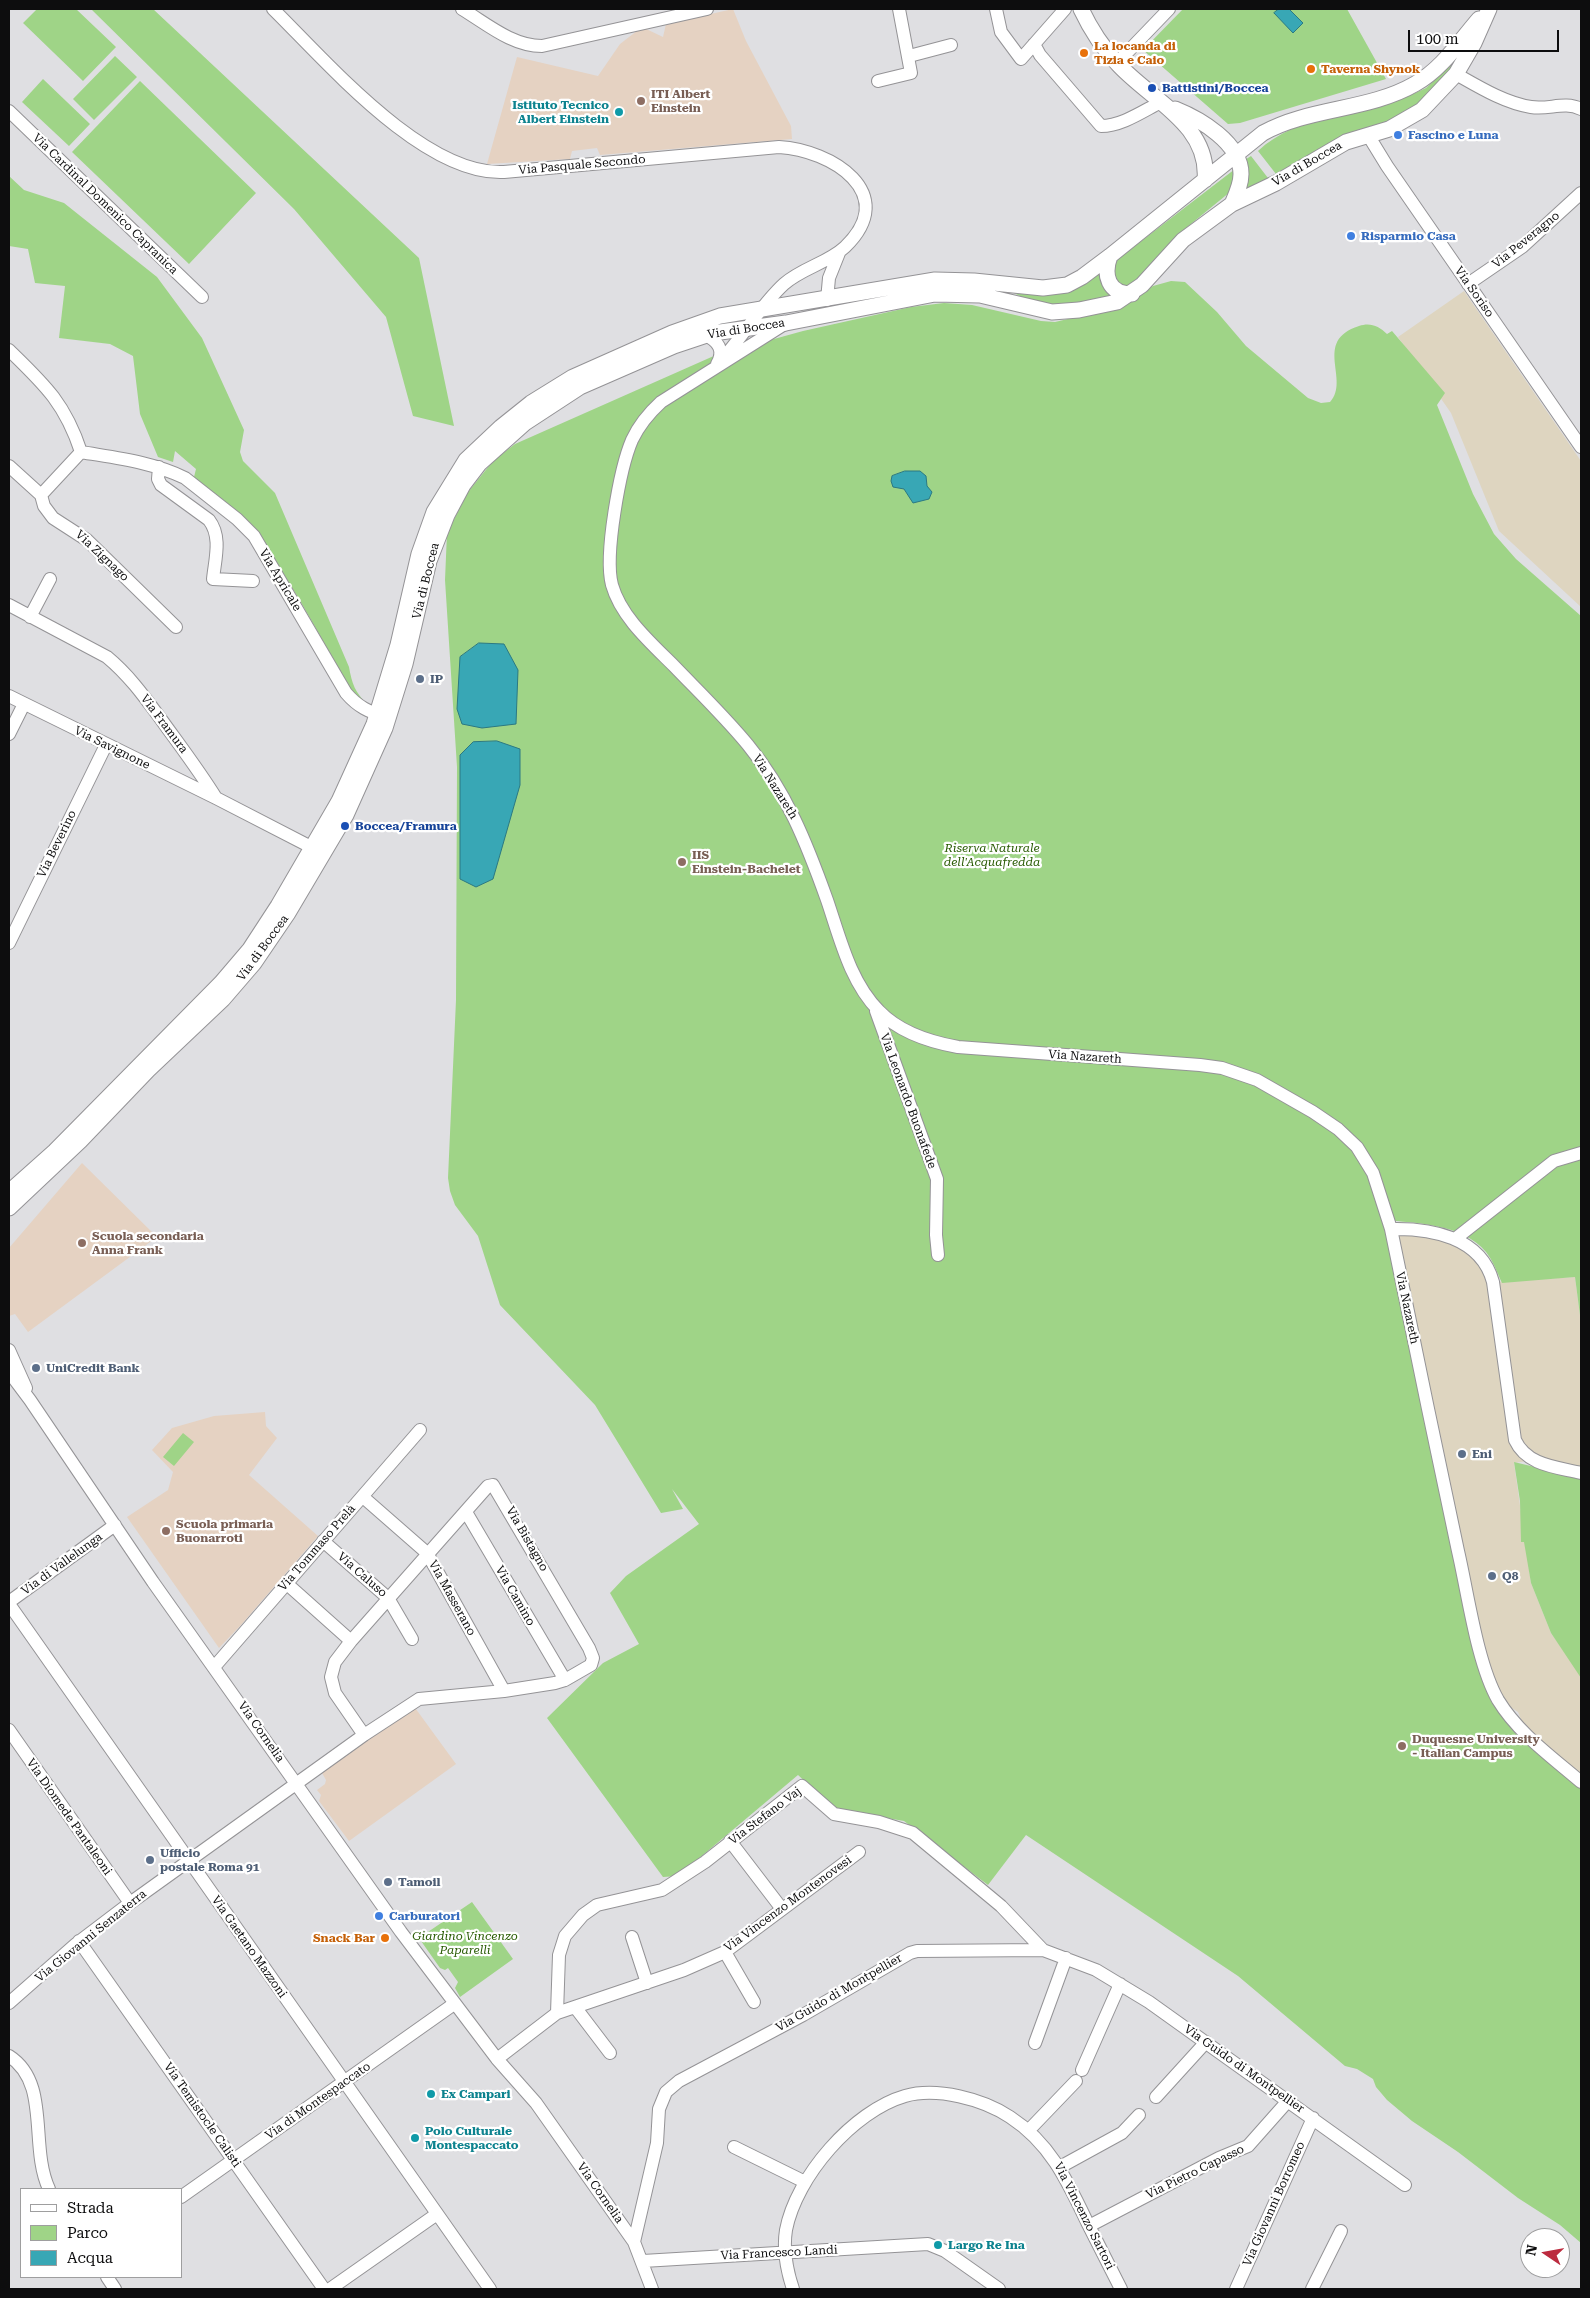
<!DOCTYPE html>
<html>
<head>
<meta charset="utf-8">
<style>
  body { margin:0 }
  #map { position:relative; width:1590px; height:2298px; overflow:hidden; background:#dfdfe2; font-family:"Roboto Serif",serif }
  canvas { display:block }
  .frame { position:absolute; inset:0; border:10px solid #0d0d0e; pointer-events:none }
  .legend { position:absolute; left:20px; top:2188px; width:162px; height:90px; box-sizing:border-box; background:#fff; border:1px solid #9e9e9f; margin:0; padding:6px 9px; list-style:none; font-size:15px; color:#0d0d0e }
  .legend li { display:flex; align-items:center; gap:10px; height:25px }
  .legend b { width:25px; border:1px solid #9e9e9f }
  .north { position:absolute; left:1520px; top:2228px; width:50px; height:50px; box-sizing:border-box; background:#fff; border:1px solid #9e9e9f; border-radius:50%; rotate:282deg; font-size:14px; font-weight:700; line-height:20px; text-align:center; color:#0d0d0e }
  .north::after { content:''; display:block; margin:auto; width:18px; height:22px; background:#bc2b3f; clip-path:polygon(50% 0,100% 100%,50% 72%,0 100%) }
  .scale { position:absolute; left:1408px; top:30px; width:151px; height:22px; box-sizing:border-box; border:2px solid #0d0d0e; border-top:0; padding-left:6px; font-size:15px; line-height:18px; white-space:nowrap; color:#0d0d0e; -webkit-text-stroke:4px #fff; paint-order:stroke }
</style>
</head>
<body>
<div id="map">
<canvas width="1590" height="2298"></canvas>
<div class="frame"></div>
<ul class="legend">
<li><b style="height:6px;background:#fff"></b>Strada</li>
<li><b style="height:14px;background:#9fd487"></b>Parco</li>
<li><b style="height:14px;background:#38a7b5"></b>Acqua</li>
</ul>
<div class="north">N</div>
<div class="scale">100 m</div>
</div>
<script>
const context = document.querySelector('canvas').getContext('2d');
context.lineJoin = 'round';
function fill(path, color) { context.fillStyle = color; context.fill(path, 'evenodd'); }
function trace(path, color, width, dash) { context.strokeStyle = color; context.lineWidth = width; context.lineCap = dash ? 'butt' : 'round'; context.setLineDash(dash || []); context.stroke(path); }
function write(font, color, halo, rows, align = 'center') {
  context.font = font + ' "Roboto Serif",serif'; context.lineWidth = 4.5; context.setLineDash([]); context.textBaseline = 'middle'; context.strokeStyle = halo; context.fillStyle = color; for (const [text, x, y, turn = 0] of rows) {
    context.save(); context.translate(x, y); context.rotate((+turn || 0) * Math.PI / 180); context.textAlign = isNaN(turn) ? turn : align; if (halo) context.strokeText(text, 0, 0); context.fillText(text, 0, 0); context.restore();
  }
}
const industrial = new Path2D(`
  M1464 291 1581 461V607L1499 531 1451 413 1398 337Z
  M1242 1074 1447 1115 1391 1229 1463 1243 1493 1282 1575 1277 1581 1323V1474L1533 1460 1514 1463 1531 1583 1551 1633 1581 1675V1786L1527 1734 1518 1712 1498 1699Z`);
const education = new Path2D(`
  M733 9 746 41 791 126 792 139 600 155 597 148 572 151 570 159 487 164 517 57 598 76 620 44 642 27 663 37 666 24Z
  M82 1163 157 1237 28 1332 15 1314 9 1316V1248Z
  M265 1412 266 1426 277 1438 249 1475 318 1536 241 1625 219 1648 127 1517 168 1490 173 1472 152 1450 172 1428 214 1416Z
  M413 1705 456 1764 349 1841 319 1801 321 1795 317 1790 325 1784 326 1780 322 1773Z`);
const green = new Path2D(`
  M37 9H76L116 47 83 81 23 23Z
  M91 9H153L419 258 454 426 413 416 386 317 294 209Z
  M1183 9H1347L1386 79 1240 123 1228 124 1143 50Z
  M115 56 137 77 94 120 73 99Z
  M1461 56 1449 75 1405 116 1337 139 1276 174 1258 151C1296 115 1363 111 1413 94L1426 88Z
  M43 79 90 124 69 146 22 102Z
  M140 81 256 193 189 264 72 152Z
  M1251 156 1268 178 1243 192V161Z
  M1235 169 1237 174 1230 192 1175 237 1128 290 1114 280V265L1118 259Z
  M9 176 24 190 64 203 157 277 202 338 244 430 240 452 243 461 275 493 349 667C352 684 355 692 367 704L354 695 299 599 264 543 194 477 196 469 175 451 173 462 158 457 140 414 133 356 110 344 59 338 65 286 35 283 28 249 9 246Z
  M1103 270 1115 295C1077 303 1050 312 1014 293 1053 295 1072 295 1103 270Z
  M1171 281 1185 282 1217 312 1246 346 1308 398 1321 403 1330 402C1351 380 1312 341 1359 326 1370 322 1379 326 1387 334L1392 331 1445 393 1437 405 1473 494 1494 534 1516 559 1581 616V1323L1575 1277 1502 1283C1497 1272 1493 1261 1486 1252 1463 1224 1416 1223 1384 1220L1484 1675 1482 1680C1502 1725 1546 1755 1581 1787V2243L1560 2225 1518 2198 1458 2152 1412 2121 1387 2100 1376 2087 1373 2079 1357 2069 1345 2066 1238 1976 1026 1835 988 1885 904 1821 835 1809 798 1775 678 1876 663 1877 547 1718 603 1663 639 1644 610 1593 626 1576 699 1524 672 1489 683 1509 661 1513 595 1405 500 1305 478 1236 455 1205 450 1191 448 1178 456 1000 457 767 445 580 447 533 468 492 493 461 515 444 716 355 803 331 911 307 944 303 972 305 1041 321 1055 322 1123 306 1153 286Z
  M183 1433 194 1442 174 1466 163 1457Z
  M1514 1462 1581 1478V1678L1551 1633 1531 1583 1524 1542H1521L1520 1501Z
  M472 1902 513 1959 460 1997 455 1988 458 1982 448 1968 445 1970 440 1968 421 1941 422 1936Z`);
const water = new Path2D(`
  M1279 9H1289L1303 23 1293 33 1274 13Z
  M905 471H920L926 476 927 486 932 492 929 499 913 503 904 489 893 487 891 481 892 476Z
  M479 643 504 644 518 670 516 724 482 728 462 724 457 709 460 657Z
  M497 741 520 749V785L493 879 476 887 460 879V755L473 742Z`);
const minor = new Path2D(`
  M273 9C326 61 424 176 504 172L779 147C831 150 901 193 845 247 828 263 802 268 784 284 761 305 744 335 723 358
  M462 9C487 24 512 46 542 46L707 9
  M996 9 1001 32 1021 59 1065 9
  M1034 44 1040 55 1101 126C1122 126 1143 111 1161 102
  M913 55 951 45
  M1117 63 1169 9
  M1456 74C1479 87 1505 103 1531 107 1549 110 1564 101 1581 109
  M878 81 911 73 899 9
  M9 111 202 297
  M1368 135 1387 166 1581 447
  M1468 284 1522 247 1581 193
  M827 300 829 278 839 253
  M783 325 661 402C649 413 639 425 632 440 620 468 604 555 612 585 621 617 651 643 674 666 699 692 725 717 748 745 786 791 807 844 827 900 840 938 850 982 879 1011 899 1032 930 1042 958 1047L1200 1065 1222 1068 1257 1080 1313 1112 1338 1129 1357 1147 1373 1173 1391 1229C1413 1336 1435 1444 1458 1551 1468 1594 1477 1663 1498 1700 1518 1733 1552 1757 1581 1782
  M705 335C718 341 725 350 717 364
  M9 350C44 384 65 403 81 452
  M81 452C116 458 153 462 185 478L237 519 254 536 346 693C358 707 369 712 386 717
  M9 466 41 495 44 506 53 518 87 540 176 627
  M159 467 158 479 161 485 209 520C222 537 215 559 213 579L253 581
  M41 495 81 452
  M9 605 107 657C130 676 146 699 163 722 181 747 200 772 216 798
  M30 617 50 579
  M9 696 216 798 313 848
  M9 734 24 704
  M9 943 106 745
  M876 1011 937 1179 936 1235 938 1255
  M1391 1229C1431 1228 1481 1237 1493 1282L1515 1440C1527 1466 1557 1467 1581 1473
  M1455 1239 1554 1161 1581 1153
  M9 1350 26 1388
  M9 1372 30 1400 153 1582 401 1932 497 2059 536 2103 634 2242 652 2289
  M363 1497 427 1553 504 1691
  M466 1512 565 1680
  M323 1541 388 1598 412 1639
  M286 1583 351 1641
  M9 1602 115 1525
  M9 1604 490 2289
  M215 1666 420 1430
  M9 1730 130 1903
  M730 1841 782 1909
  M632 1937 647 1983
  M79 1941 324 2289
  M725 1952 754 2002
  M9 2003 76 1944 130 1903 364 1735 335 1693 331 1677 335 1662 351 1641 488 1486 493 1485 589 1648 593 1658 591 1665 565 1680 555 1683 504 1691 419 1699 364 1735
  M575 2007 610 2053
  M557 2013 559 1955 565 1936 583 1915 597 1905 662 1890 705 1862 802 1786 834 1814 879 1822 913 1833 1001 1906 1043 1950
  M1035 2043 1066 1958
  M9 2056C51 2083 29 2146 49 2189
  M497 2059 557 2013 684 1970 725 1952 859 1852
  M1082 2070 1120 1984
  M1156 2097 1206 2042
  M1028 2131 1076 2081
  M734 2147 805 2182
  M1060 2167 1122 2133 1139 2115
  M181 2197 454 2004
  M1089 2226 1219 2158 1248 2146 1287 2102
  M634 2242 657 2143 659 2109 666 2092 679 2081 803 2015 910 1953 917 1951 1043 1950 1096 1970 1149 2002 1405 2185
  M643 2261 928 2244 945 2251 999 2289
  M107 2277 115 2289
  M330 2289 437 2214
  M793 2289C787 2271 783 2249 786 2230 796 2177 853 2111 905 2096 937 2087 983 2099 1010 2117 1050 2143 1067 2180 1087 2222 1098 2244 1110 2267 1121 2289
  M1236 2289 1313 2118
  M1312 2289 1341 2231`);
const major = new Path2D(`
  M1081 9C1090 28 1102 47 1117 63 1149 99 1210 124 1205 180
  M1175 109C1200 119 1241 143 1241 174 1241 185 1236 195 1232 204
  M1110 256C1103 275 1108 294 1132 294
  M9 1192 55 1151 221 983 250 949 278 906 339 801 374 724 398 645 419 554 434 512 466 460 501 427 531 403 573 377 672 333 720 316 935 280 974 281 1043 288 1067 285 1082 277 1110 256 1263 133C1310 107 1368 111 1415 84 1442 69 1459 42 1479 19
  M9 1208 80 1141 148 1070 223 999 254 963 288 913 346 815 385 728 405 664 429 561 447 515 463 485 479 464 525 423 580 387 674 346 713 333 786 323 935 294 980 295 1052 312 1079 310 1117 302 1142 285 1183 240 1232 204 1276 183 1346 142 1389 129 1422 110 1456 74 1474 43 1489 9`);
const markers = [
  [1084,53,5,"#e8710a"],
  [1311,69,5,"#e8710a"],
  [1152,88,5,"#1a4fb4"],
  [641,101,5,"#8d6e63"],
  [619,112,5,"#0f9aa8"],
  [1398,135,5,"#3f7fe0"],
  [1351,236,5,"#3f7fe0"],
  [420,679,5,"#5c6f8a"],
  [345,826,5,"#1a4fb4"],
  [682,862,5,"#8d6e63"],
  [82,1243,5,"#8d6e63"],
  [36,1368,5,"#5c6f8a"],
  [1462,1454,5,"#5c6f8a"],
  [166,1531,5,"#8d6e63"],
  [1492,1576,5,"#5c6f8a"],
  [1402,1746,5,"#8d6e63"],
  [150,1860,5,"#5c6f8a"],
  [388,1882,5,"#5c6f8a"],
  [379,1916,5,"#3f7fe0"],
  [385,1938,5,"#e8710a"],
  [431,2094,5,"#0f9aa8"],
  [415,2138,5,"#0f9aa8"],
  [938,2245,5,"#0f9aa8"]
];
const foodNames = [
  ["La locanda di",1094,46],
  ["Tizia e Caio",1094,60],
  ["Taverna Shynok",1321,69],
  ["Snack Bar",375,1938,"right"]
];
const transitNames = [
  ["Battistini/Boccea",1162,88],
  ["Boccea/Framura",355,826]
];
const educationNames = [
  ["ITI Albert",651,94],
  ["Einstein",651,108],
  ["IIS",692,855],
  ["Einstein-Bachelet",692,869],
  ["Scuola secondaria",92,1236],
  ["Anna Frank",92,1250],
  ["Scuola primaria",176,1524],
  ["Buonarroti",176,1538],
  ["Duquesne University",1412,1739],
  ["- Italian Campus",1412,1753]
];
const cultureNames = [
  ["Istituto Tecnico",609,105,"right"],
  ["Albert Einstein",609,119,"right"],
  ["Ex Campari",441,2094],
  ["Polo Culturale",425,2131],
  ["Montespaccato",425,2145],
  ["Largo Re Ina",948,2245]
];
const shopNames = [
  ["Fascino e Luna",1408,135],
  ["Risparmio Casa",1361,236],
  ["Carburatori",389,1916]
];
const streetNames = [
  ["Via di Boccea",1307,164,-30],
  ["Via Pasquale Secondo",582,165,-5],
  ["Via Cardinal Domenico Capranica",105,204,44],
  ["Via Peveragno",1526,240,-39],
  ["Via Soriso",1474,292,55],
  ["Via di Boccea",746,329,-9],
  ["Via Zignago",102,556,43],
  ["Via Apricale",280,580,59],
  ["Via di Boccea",426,581,-76],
  ["Via Framura",164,724,53],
  ["Via Savignone",112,748,26],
  ["Via Nazareth",775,787,58],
  ["Via Beverino",57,844,-64],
  ["Via di Boccea",263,948,-54],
  ["Via Nazareth",1085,1057,4],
  ["Via Leonardo Buonafede",908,1101,70],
  ["Via Nazareth",1407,1308,78],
  ["Via Bistagno",527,1539,60],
  ["Via Tommaso Prelà",317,1548,-49],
  ["Via di Vallelunga",62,1564,-36],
  ["Via Caluso",362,1575,41],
  ["Via Camino",515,1596,60],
  ["Via Masserano",452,1598,61],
  ["Via Cornelia",261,1732,55],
  ["Via Stefano Vaj",765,1816,-37],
  ["Via Diomede Pantaleoni",69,1817,55],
  ["Via Vincenzo Montenovesi",788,1904,-36],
  ["Via Giovanni Senzaterra",91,1936,-39],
  ["Via Gaetano Mazzoni",249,1947,55],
  ["Via Guido di Montpellier",839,1993,-30],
  ["Via Guido di Montpellier",1244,2069,35],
  ["Via di Montespaccato",318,2101,-35],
  ["Via Temistocle Calisti",202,2115,55],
  ["Via Pietro Capasso",1195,2172,-26],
  ["Via Cornelia",600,2193,55],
  ["Via Giovanni Borromeo",1274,2204,-66],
  ["Via Vincenzo Sartori",1084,2216,63],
  ["Via Francesco Landi",779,2253,-3]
];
const serviceNames = [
  ["IP",430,679],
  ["UniCredit Bank",46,1368],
  ["Eni",1472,1454],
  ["Q8",1502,1576],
  ["Ufficio",160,1853],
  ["postale Roma 91",160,1867],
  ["Tamoil",398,1882]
];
const parkNames = [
  ["Riserva Naturale",992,848],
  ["dell'Acquafredda",992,862],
  ["Giardino Vincenzo",465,1936],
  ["Paparelli",465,1950]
];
fill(industrial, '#ded5c0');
fill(education, '#e5d2c2');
fill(green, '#9fd487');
fill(water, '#38a7b5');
trace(water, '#2b7983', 1);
trace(minor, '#949396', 14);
trace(major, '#949396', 17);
trace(minor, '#fff', 12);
trace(major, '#fff', 15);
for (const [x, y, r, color] of markers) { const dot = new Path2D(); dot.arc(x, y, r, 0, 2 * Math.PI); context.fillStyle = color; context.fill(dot); trace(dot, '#fff', 2); }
write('bold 12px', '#c56008', '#fff', foodNames, 'left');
write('bold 12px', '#164399', '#fff', transitNames, 'left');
write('bold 12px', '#785e54', '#fff', educationNames, 'left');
write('bold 12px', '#0d838f', '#fff', cultureNames, 'left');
write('bold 12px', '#366cbe', '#fff', shopNames, 'left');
write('12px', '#0d0d0e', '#fff', streetNames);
write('bold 12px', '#4e5e75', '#fff', serviceNames, 'left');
write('italic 12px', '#295b03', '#fff', parkNames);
</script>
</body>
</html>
